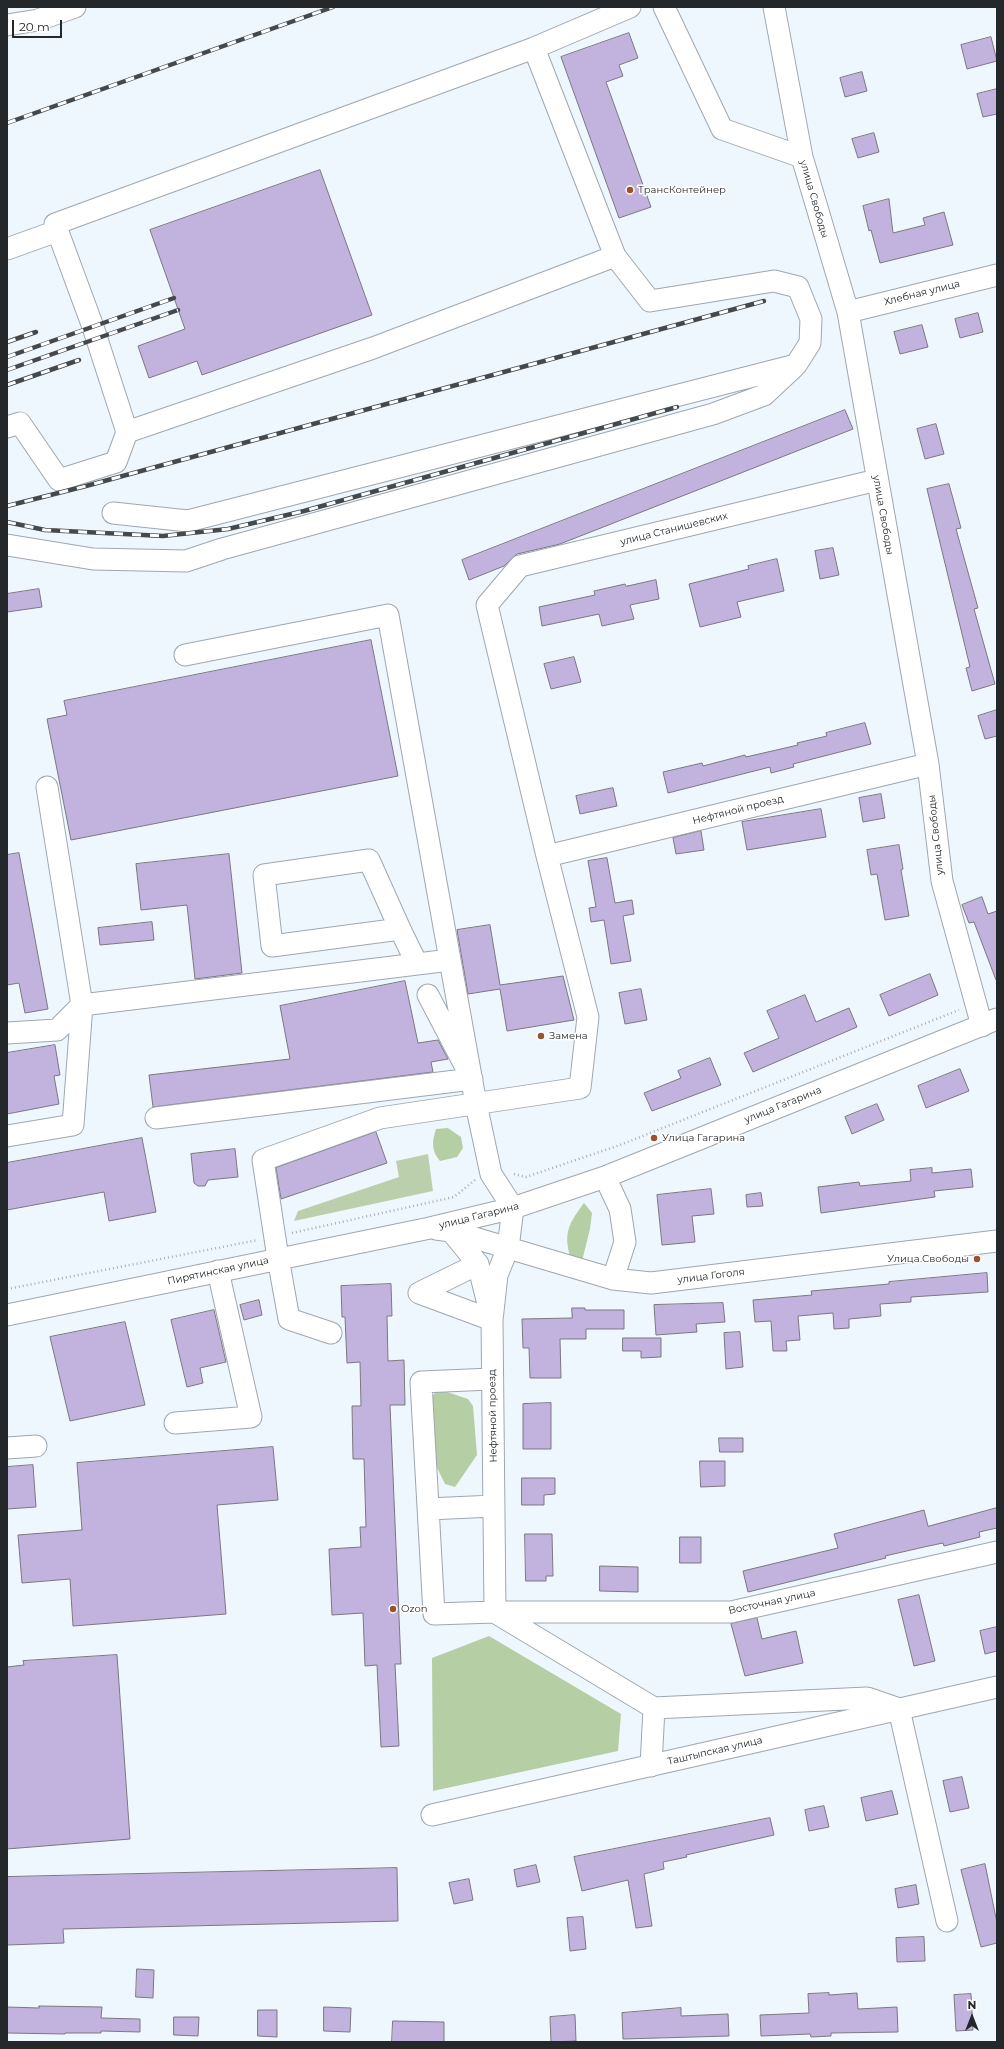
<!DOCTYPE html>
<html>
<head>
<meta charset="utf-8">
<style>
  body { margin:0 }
  #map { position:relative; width:1004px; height:2049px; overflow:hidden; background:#eff7fe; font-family:Montserrat,sans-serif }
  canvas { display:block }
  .frame { position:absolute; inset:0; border:8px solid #24282b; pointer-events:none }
  .north { position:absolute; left:952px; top:1997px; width:40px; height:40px; -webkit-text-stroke:3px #fff; paint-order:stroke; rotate:0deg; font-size:11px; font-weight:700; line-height:16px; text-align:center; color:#24282b }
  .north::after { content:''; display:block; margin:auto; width:14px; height:18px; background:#24282b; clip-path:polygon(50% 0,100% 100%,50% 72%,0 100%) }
  .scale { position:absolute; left:12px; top:20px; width:50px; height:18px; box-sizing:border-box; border:2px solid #24282b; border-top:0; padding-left:5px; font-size:12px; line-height:14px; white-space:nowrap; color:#24282b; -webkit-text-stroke:3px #fff; paint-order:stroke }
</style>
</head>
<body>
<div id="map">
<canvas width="1004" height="2049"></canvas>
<div class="frame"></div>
<div class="north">N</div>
<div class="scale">20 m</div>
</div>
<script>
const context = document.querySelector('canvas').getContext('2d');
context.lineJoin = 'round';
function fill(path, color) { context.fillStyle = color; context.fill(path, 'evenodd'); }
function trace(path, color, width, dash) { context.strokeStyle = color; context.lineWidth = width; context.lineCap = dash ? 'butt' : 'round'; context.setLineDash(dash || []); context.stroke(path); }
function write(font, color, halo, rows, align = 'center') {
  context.font = font + ' Montserrat,sans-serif'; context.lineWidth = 3; context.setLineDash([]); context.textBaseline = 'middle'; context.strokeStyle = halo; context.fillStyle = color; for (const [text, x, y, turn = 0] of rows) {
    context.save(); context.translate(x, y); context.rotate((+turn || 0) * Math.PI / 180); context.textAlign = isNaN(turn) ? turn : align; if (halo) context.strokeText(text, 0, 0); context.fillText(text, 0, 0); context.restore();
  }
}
const green = new Path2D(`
  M428 1154 433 1191 294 1221 298 1211 399 1177 396 1161Z`);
const forest = new Path2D(`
  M448 1128 461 1137 463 1148 457 1157 440 1161C431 1150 432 1142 436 1129Z
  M584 1203 592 1213 590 1229 582 1261 570 1256C563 1232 570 1222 584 1203Z
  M438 1389 468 1399 473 1406 477 1455 455 1487 445 1484 425 1443 427 1403Z
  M489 1636 621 1714 618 1751 433 1791 432 1658Z`);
const building = new Path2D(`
  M629 33 638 58 619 65 623 76 606 82 651 207 619 218 561 57Z
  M991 37 997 61 967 69 961 45Z
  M862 72 867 91 845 97 840 78Z
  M997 89V114L983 117 977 94Z
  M874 133 879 152 858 158 852 139Z
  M320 170 372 315 202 375 197 361 149 378 138 346 185 329 150 230Z
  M889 199 893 233 925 225 923 218 944 212 953 245 880 263 871 230 869 231 863 206Z
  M978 313 983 332 960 338 955 319Z
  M922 325 928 347 900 354 894 332Z
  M845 410 853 429 560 544 517 554 504 566 469 580 462 560Z
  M936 424 944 454 925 459 917 429Z
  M949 484 961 528 956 529 978 608 974 609 995 684 972 691 966 668 970 667 927 489Z
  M833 548 839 575 820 579 815 551Z
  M777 559 784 591 737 602 741 617 700 627 689 584 749 569 748 566Z
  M656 580 659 599 630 605 634 619 602 626 599 614 542 626 539 607 595 595 594 591 625 584 626 586Z
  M39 589 42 607 7 612V594Z
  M371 640 398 776 71 840 47 719 67 715 64 701Z
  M574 657 581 682 551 689 544 664Z
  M997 710V736L985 739 978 716Z
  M865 723 871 744 793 764 794 767 771 773 770 767 668 793 663 772 702 763 703 766 745 755 746 757 798 745 797 743 827 736 826 733Z
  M613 788 617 806 580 814 576 796Z
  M881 794 885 818 863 822 859 798Z
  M821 809 826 837 747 850 742 822Z
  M701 831 704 850 676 854 673 838Z
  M899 845 903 869 901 870 909 916 885 920 877 874 871 875 867 850Z
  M19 853 48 1009 25 1013 19 983 7 985V855Z
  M229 854 242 973 195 979 187 905 141 910 136 864Z
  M607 858 615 903 632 900 634 914 623 916 631 961 611 964 604 920 591 922 589 908 596 907 588 861Z
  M982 897 988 914 997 911V979L996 980 974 922 969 923 962 905Z
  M152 922 154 940 100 945 98 928Z
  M490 925 500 985 563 976 574 1020 507 1031 500 989 468 994 457 930Z
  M930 974 938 995 889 1016 880 995Z
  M405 981 418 1043 438 1040 448 1059 431 1062 433 1072 153 1107 149 1075 290 1059 280 1006Z
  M641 989 647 1020 625 1024 619 993Z
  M805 995 816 1022 849 1008 857 1027 753 1072 744 1053 779 1038 767 1011Z
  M55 1045 60 1075 54 1076 59 1104 7 1114V1053Z
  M710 1058 721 1085 652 1111 644 1093 681 1078 678 1071Z
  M960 1069 969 1091 926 1108 918 1086Z
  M877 1104 884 1120 852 1134 845 1117Z
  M376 1132 387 1163 281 1199 276 1168Z
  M142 1138 156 1212 109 1221 104 1192 7 1210V1163Z
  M235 1149 238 1177 208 1180 205 1186H198L194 1183 191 1154Z
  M932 1168V1173L971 1169 973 1187 934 1191 935 1197 821 1213 818 1187 859 1182 860 1186 911 1181 910 1170Z
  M711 1189 714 1214 692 1216 695 1242 662 1245 657 1195Z
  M761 1193 763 1206 747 1207 746 1195Z
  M987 1273 988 1292 911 1297V1302L880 1304 881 1316 849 1319V1328L834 1329 833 1313 798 1316 800 1340 786 1341 787 1351H773L771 1321 755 1322 753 1300 812 1295 811 1291 889 1284V1282Z
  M391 1284 392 1316H387L388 1361 404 1360 405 1405H390L401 1664H395L399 1746 381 1747 377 1665 365 1666 363 1613 332 1615 329 1549 361 1547 360 1527H366L364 1459H353L352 1406H361L360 1362 347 1363 345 1317H342L341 1286Z
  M259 1300 262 1315 244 1320 240 1305Z
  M723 1303 725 1322 696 1324 697 1332 656 1335 654 1305Z
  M572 1308H585V1310H624V1329H586V1339H560L561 1378H530L529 1348H523L522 1319 572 1318Z
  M214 1310 226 1362 200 1368 203 1383 187 1387 171 1320Z
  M125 1322 145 1405 70 1421 50 1337Z
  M740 1332 743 1367 726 1369 724 1333Z
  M623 1338H661V1357L641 1358V1351H623Z
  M551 1403V1449H523V1404Z
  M719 1438H743V1452H720Z
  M273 1447 278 1500 217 1505 226 1614 73 1626 70 1579 22 1583 18 1535 82 1530 77 1463Z
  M700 1461H725V1486L701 1487Z
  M33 1465 36 1507 7 1509V1467Z
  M522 1478H555V1494L544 1495V1505H522Z
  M997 1508V1528L979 1532 980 1537 944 1546 943 1543 924 1547 885 1556 886 1558 748 1592 743 1571 838 1548 834 1534 924 1510 928 1526Z
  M525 1534H552L553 1576H546V1581H526Z
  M680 1537H701V1563H680Z
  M600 1566 638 1567V1592L600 1591Z
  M919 1595 935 1661 914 1666 898 1600Z
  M757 1618 762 1639 796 1631 803 1663 745 1676 731 1624Z
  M997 1627V1651L985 1654 980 1631Z
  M117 1655 130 1839 7 1849V1667L24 1665 23 1661Z
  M962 1777 969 1808 950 1812 943 1781Z
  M892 1791 898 1814 866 1821 861 1798Z
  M824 1806 829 1827 809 1831 805 1810Z
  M770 1818 774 1835 686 1855 687 1857 663 1862 664 1869 644 1874 652 1926 636 1928 628 1880 582 1891 574 1857Z
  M985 1864 997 1923V1943L981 1947 961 1870Z
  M536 1865 540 1882 517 1887 514 1870Z
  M397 1868 398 1921 63 1929 64 1943 7 1945V1877Z
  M469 1879 473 1900 454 1904 449 1883Z
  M916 1885 919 1904 898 1908 895 1889Z
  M583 1917 586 1949 570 1951 567 1918Z
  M924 1937 925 1961 897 1962 896 1938Z
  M137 1969 154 1970 153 1998 136 1997Z
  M829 1993V1995L857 1993 858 2009 897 2007 898 2032 831 2033V2036L811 2037 810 2034 761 2036 760 2015 809 2013 808 1994Z
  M971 1994 973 2030 956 2031 954 1995Z
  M39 2006 102 2007 101 2018 140 2019V2032L101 2031V2033H65V2034L7 2033V2007L39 2008Z
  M324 2007 351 2008 350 2032 324 2031Z
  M681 2008V2016L728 2014 729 2036 623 2039 622 2013Z
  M258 2010H277V2037L258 2036Z
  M575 2015 576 2041 551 2042 550 2017Z
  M174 2017H199L198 2036 174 2035Z
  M393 2021 444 2022V2042H392Z`);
const path = new Path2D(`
  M514 1174 526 1177 620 1145 959 1010
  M292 1233 454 1197 475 1180
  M7 1289 258 1240`);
const minor = new Path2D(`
  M664 7 722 129 802 157
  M774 7 802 157 848 312 928 764 942 881 982 1026
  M7 25 38 20 75 7
  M7 249 57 231
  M848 312 997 275
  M7 427 20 423 59 480 116 462 127 432 373 348 615 256
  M127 432 93 327 55 224 534 48
  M113 513 188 521 796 365 810 343 811 319 798 287 774 281 650 301 615 256 534 48 630 7
  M7 545 93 559 186 561 222 549 713 414 764 395 794 367
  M185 655 388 615 450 960
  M547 856 928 764
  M400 929 369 860 264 875 272 946 400 929 417 964
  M7 1033 57 1030 82 1005 47 787
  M156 1118 472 1079 428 995
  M7 1136 73 1125 82 1005 450 960 476 1104 491 1174 513 1208 508 1248 497 1275 492 1320
  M605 1177 620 1209 625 1242 613 1279
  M436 1229 451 1231 613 1279 651 1283 997 1241
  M451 1231 478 1264 492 1320 495 1612
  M478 1264 419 1293 492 1320
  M7 1315 430 1228 513 1208 605 1177 997 1019
  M331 1333 289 1319 278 1258 263 1160 380 1118 580 1088 588 1017 547 856 487 605 520 566 877 480
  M492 1379 421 1382 434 1614 495 1612H731L997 1552
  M175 1423 251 1417 218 1271
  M7 1448 36 1446
  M428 1509 494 1506
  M496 1613 654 1708 867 1698 899 1709 947 1921
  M651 1766 654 1708
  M432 1815 997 1687`);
const rail = new Path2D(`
  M7 123 333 7
  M7 342 36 332
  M7 357 174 298
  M7 370 178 310
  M7 385 79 360
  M7 506 86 486 764 301
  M7 522 45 530 163 536 228 529 304 511 677 407`);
const markers = [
  [630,190,4,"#9a532b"],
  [541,1036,4,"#9a532b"],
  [654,1138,4,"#9a532b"],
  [977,1259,4,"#9a532b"],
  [393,1609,4,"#9a532b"]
];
const poiNames = [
  ["ТрансКонтейнер",638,190],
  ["Замена",549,1036],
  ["Улица Гагарина",662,1138],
  ["Улица Свободы",969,1259,"right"],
  ["Ozon",401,1609]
];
const streetNames = [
  ["улица Свободы",814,199,74],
  ["Хлебная улица",922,293,-14],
  ["улица Свободы",883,515,80],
  ["улица Станишевских",674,529,-14],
  ["Нефтяной проезд",738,810,-14],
  ["улица Свободы",936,835,-96],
  ["улица Гагарина",783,1105,-22],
  ["улица Гагарина",479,1216,-14],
  ["Пирятинская улица",218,1271,-12],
  ["улица Гоголя",711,1276,-7],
  ["Нефтяной проезд",493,1416,-91],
  ["Восточная улица",772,1602,-12],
  ["Таштыпская улица",715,1751,-13]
];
fill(green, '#bccfad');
fill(forest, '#b5cea3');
fill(building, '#c2b2de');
trace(building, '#7b7782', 1);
trace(minor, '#9ea7b0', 23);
trace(path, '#a8afb4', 2.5, [1, 3]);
trace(minor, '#fff', 21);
trace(rail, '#44494d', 4.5);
trace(rail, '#fff', 3, [9]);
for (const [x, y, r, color] of markers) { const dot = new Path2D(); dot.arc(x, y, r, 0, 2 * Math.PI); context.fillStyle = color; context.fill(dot); trace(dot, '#fff', 1.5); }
write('10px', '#24282b', '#fff', poiNames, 'left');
write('10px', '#24282b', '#fff', streetNames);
</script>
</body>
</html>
